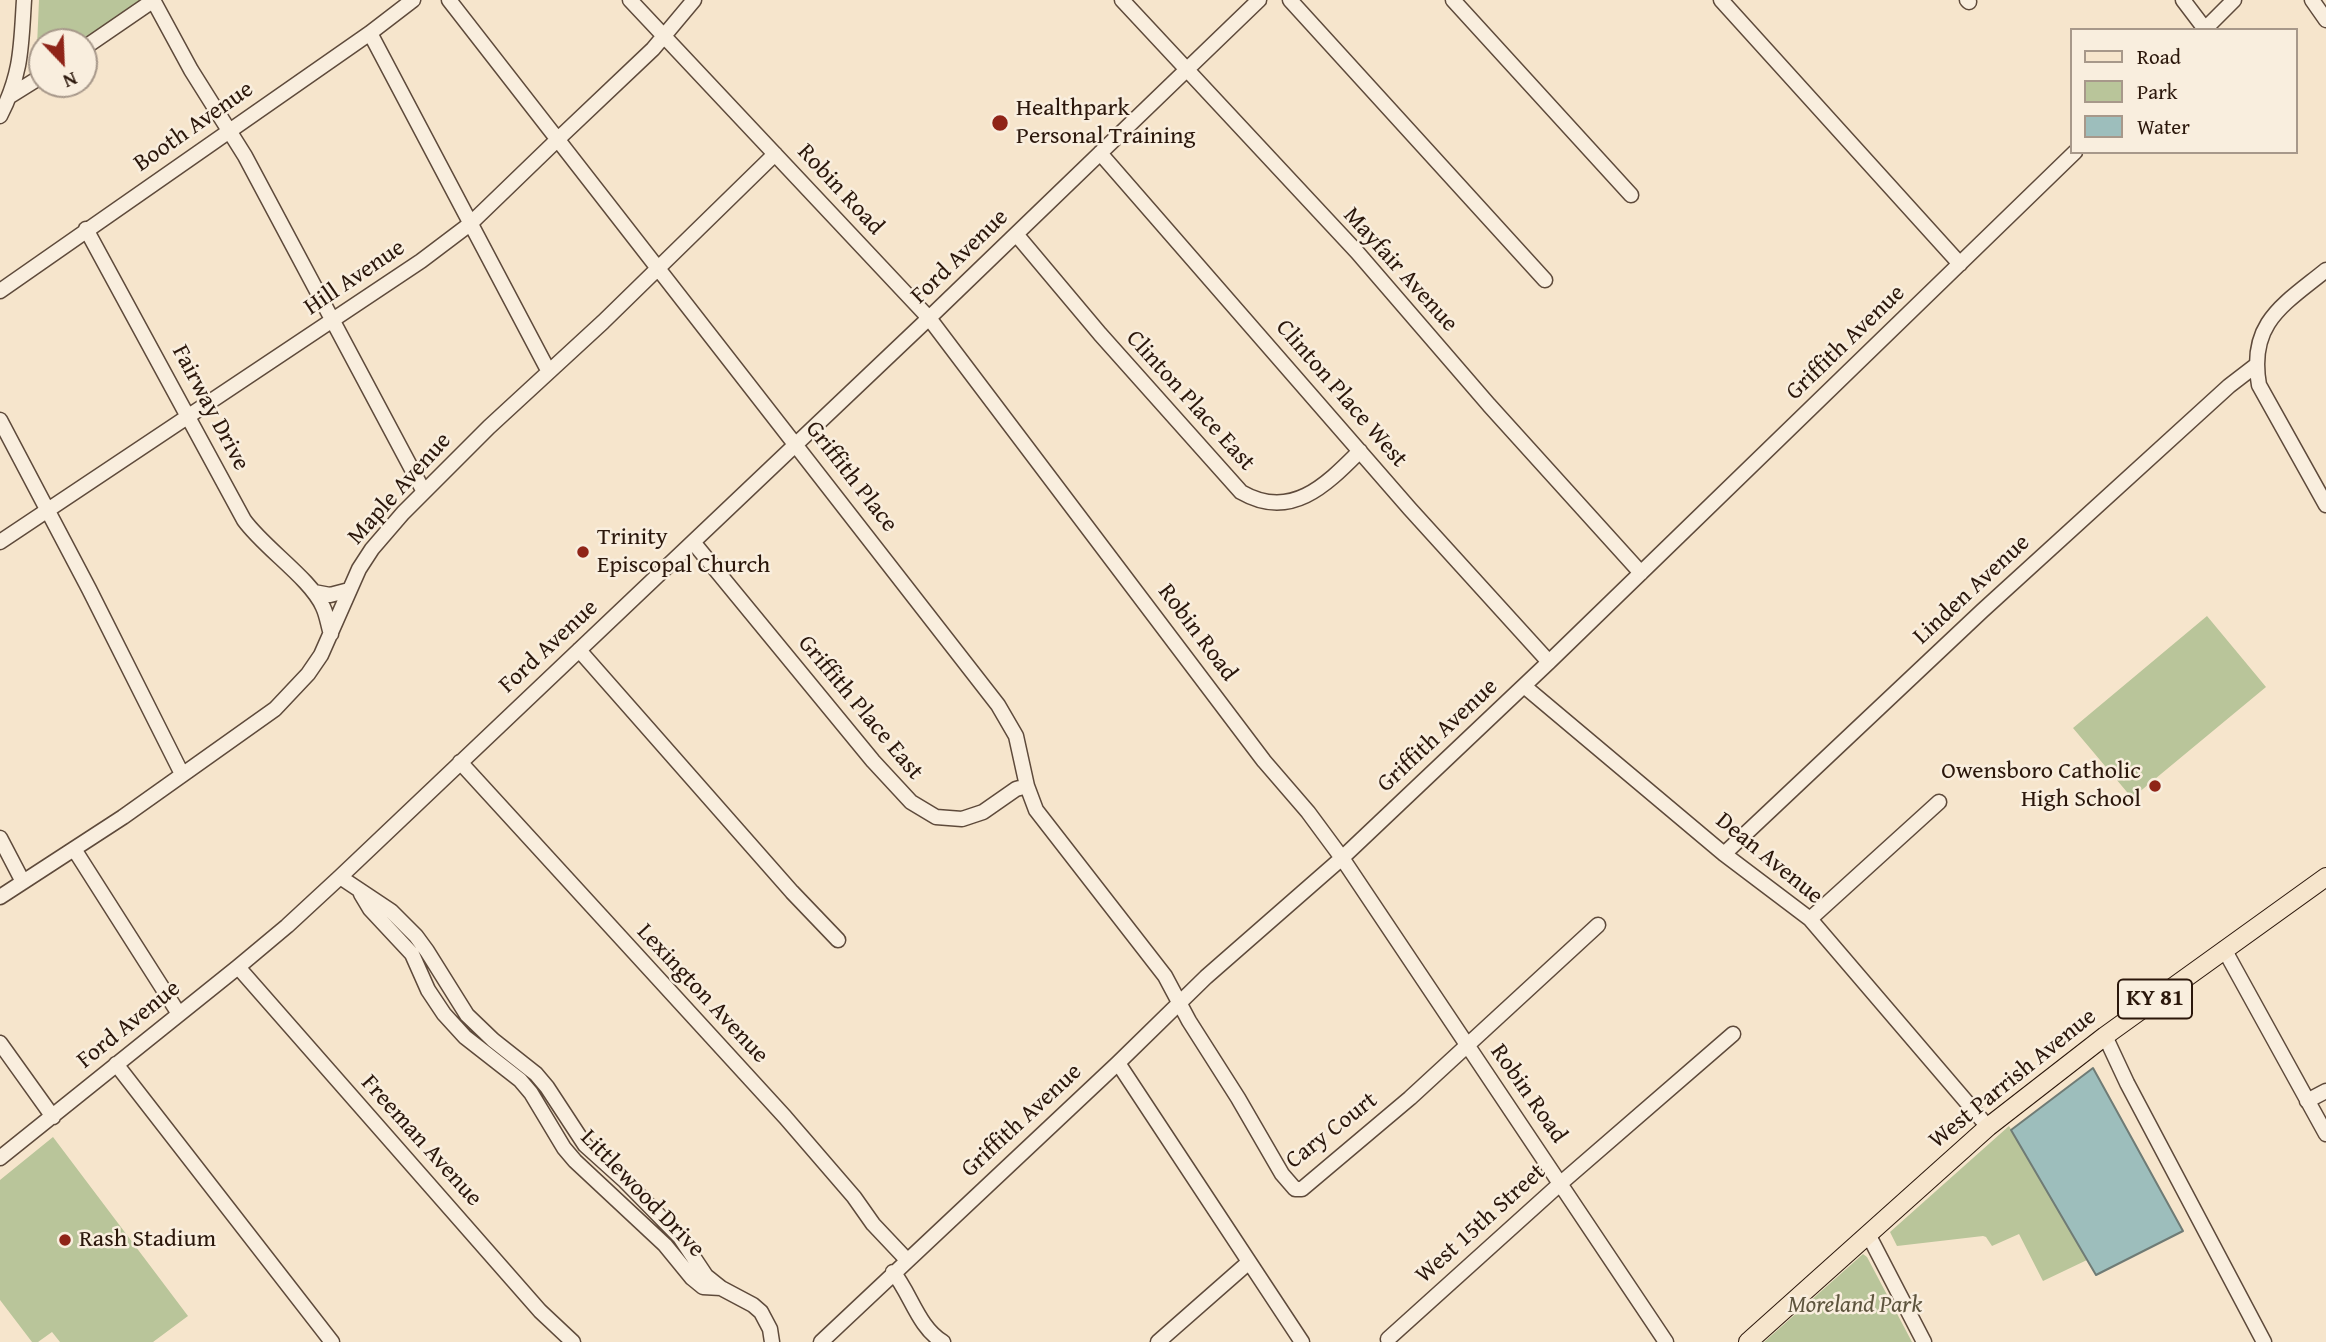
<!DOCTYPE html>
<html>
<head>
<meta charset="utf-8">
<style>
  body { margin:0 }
  #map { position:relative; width:2326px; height:1342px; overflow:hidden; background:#f6e5cc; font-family:"Gentium Book Plus",serif }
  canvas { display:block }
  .legend { position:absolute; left:2070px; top:28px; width:228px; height:126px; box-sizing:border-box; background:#f9eede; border:2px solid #a7988a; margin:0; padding:9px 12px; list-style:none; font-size:21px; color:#2b170b }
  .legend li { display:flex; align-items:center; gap:14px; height:35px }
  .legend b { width:35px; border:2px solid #a7988a }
  .north { position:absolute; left:28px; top:28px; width:70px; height:70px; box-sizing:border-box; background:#f9eede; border:2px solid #a7988a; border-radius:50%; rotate:157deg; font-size:19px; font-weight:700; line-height:28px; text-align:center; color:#2b170b }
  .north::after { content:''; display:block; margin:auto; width:24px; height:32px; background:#8f2418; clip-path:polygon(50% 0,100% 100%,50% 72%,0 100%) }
</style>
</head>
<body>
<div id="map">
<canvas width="2326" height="1342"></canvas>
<ul class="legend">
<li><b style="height:9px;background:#f6e5cc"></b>Road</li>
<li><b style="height:19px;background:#b9c59a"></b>Park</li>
<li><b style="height:19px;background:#9dbebc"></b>Water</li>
</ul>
<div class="north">N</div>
</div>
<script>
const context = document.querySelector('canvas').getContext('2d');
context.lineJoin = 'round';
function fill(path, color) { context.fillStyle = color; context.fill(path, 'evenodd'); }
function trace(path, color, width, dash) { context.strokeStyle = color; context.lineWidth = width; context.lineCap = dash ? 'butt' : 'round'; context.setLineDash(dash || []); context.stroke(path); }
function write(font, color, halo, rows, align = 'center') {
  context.font = font + ' "Gentium Book Plus",serif'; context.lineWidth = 5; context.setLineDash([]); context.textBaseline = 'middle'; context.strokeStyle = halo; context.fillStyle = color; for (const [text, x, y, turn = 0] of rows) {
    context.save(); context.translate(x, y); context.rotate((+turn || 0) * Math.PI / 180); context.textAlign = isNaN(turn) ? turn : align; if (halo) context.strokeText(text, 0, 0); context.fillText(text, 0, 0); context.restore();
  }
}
const green = new Path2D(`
  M39 0H141L84 42H42V71L36 69Z
  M2207 616 2266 687 2132 798 2073 728Z
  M2009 1126 2087 1260 2043 1281 2019 1234 1992 1246 1986 1237 1983 1236 1897 1246 1890 1232Z
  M53 1137 188 1316 153 1342H60L52 1332 38 1342H32L0 1300V1180Z
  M1863 1254 1867 1257 1912 1342H1764Z`);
const water = new Path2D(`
  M2093 1068 2183 1231 2096 1275 2011 1130Z`);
const minor = new Path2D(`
  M153 0 191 70 245 156 424 492
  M449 0 998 705 1016 736 1027 786 1036 810 1165 976 1189 1021 1238 1098 1282 1174 1295 1189H1302L1410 1098 1598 925
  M630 0 929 318 1264 761 1308 812 1342 858 1666 1342
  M1122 0 1357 252 1489 405 1641 573
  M1290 0 1545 280
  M1453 0 1631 195
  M1721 0 1960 264
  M1967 0 1969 2
  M2183 0 2205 29
  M2312 0 2326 20
  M2204 30 2234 0
  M370 33 549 372
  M84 48 154 0
  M10 96 42 76
  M0 116C22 73 21 46 24 0
  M1100 153 1410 509 1549 662
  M86 229 244 520C264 548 311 579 323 607 327 615 328 625 331 634
  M1016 234 1100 334 1241 492C1291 521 1326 485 1360 451
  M2326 270C2283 305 2248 323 2259 385L2326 505
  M0 291 370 33 413 0
  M0 420 89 589 182 774
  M0 542 421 261 470 224 557 140 653 49 694 0
  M693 542 873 761 911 802 936 817 962 819 983 812 1016 789 1027 786
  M314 592 330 595 349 590
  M579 650 792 892 838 940
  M1524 686 1724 854 1810 919 1988 1127
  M460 762 785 1117 854 1197 873 1224 907 1260
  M0 838 23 882
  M74 849 179 1014
  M1724 854 1982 611 2229 386 2255 366
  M340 877 391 911 416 936 427 951 467 1015 493 1040 536 1074 547 1087 585 1145 625 1181 680 1237 706 1276 721 1288 753 1305 761 1312 770 1329 772 1342
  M361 894 370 909 412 954 428 990 444 1014 465 1037 520 1080 531 1093 564 1148 575 1161 665 1245 692 1278 703 1287 721 1288
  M0 897 123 817 275 709 308 674 321 655 359 569 372 549 403 513 489 427 603 322 775 154
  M1810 919 1939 802
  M2224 949 2326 1134
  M238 967 540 1311 573 1342
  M2105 1036 2127 1083 2264 1342
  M0 1043 53 1117
  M1118 1063 1302 1342
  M116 1064 332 1342
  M2307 1101 2326 1091
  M0 1158 238 967 287 926 340 877 929 318 1259 0
  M1868 1234 1924 1342
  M893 1272C911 1294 918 1327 943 1342
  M1388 1339 1561 1183 1733 1034
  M821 1342 1118 1063 1206 977 1342 858 1549 662 2075 152
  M1158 1342 1249 1262`);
const major = new Path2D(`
  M1748 1342 1988 1127 2105 1036 2326 877`);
const markers = [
  [1000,123,9,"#8f2418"],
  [583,552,7,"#8f2418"],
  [2155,786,7,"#8f2418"],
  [65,1240,7,"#8f2418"]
];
const shields = [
  [2155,999,74]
];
const shieldNames = [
  ["KY 81",2155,999]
];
const poiNames = [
  ["Healthpark",1016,109],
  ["Personal Training",1016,137],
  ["Trinity",597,538],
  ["Episcopal Church",597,566],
  ["Owensboro Catholic",2141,772,"right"],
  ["High School",2141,800,"right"],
  ["Rash Stadium",79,1240]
];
const streetNames = [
  ["Booth Avenue",194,127,-35],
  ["Robin Road",840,190,47],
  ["Ford Avenue",960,257,-44],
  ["Mayfair Avenue",1400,270,48],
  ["Hill Avenue",355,278,-34],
  ["Griffith Avenue",1846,343,-44],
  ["Clinton Place West",1341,394,49],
  ["Clinton Place East",1190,401,48],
  ["Fairway Drive",210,408,62],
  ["Griffith Place",851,477,52],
  ["Maple Avenue",400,489,-48],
  ["Linden Avenue",1972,590,-43],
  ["Robin Road",1197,633,53],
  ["Ford Avenue",549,647,-43],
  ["Griffith Place East",860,708,50],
  ["Griffith Avenue",1438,736,-43],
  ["Dean Avenue",1769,859,39],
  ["Lexington Avenue",702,994,47],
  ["Ford Avenue",129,1025,-39],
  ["West Parrish Avenue",2013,1079,-39],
  ["Robin Road",1528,1094,55],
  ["Griffith Avenue",1022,1121,-43],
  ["Cary Court",1332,1131,-38],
  ["Freeman Avenue",421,1141,48],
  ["Littlewood Drive",642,1194,46],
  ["West 15th Street",1481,1224,-42]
];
const parkNames = [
  ["Moreland Park",1855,1306]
];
fill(green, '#b9c59a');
fill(water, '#9dbebc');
trace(water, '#6f7b75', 2);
trace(minor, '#5e4a3b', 17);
trace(major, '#2b170b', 20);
trace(minor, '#f9eede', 14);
trace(major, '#f6e5cc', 18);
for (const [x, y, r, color] of markers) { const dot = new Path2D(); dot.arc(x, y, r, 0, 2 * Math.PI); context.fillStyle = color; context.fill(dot); trace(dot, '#f9eede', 2.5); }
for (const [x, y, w] of shields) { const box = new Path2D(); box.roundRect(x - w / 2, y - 19.5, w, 39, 5); context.fillStyle = '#f9eede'; context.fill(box); trace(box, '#2b170b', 2); }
write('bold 23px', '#2b170b', null, shieldNames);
write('24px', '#2b170b', '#f9eede', poiNames, 'left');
write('24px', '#2b170b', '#f9eede', streetNames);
write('italic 24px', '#5d543d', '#f9eede', parkNames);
</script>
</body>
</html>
